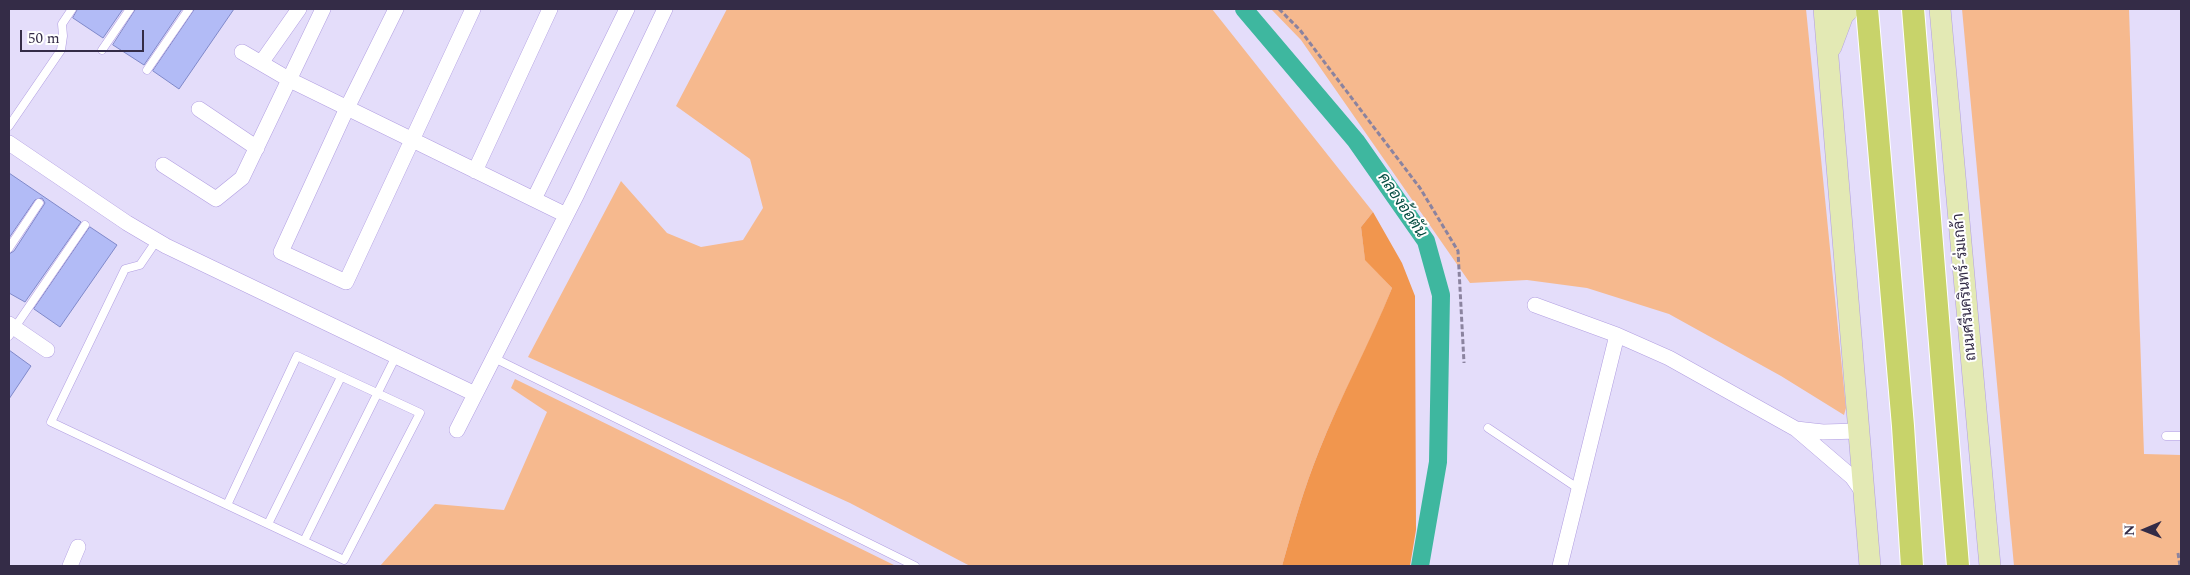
<!DOCTYPE html>
<html>
<head>
<meta charset="utf-8">
<style>
  body { margin:0 }
  #map { position:relative; width:2190px; height:575px; overflow:hidden; background:#e4ddfa; font-family:Spectral,serif }
  canvas { display:block }
  .frame { position:absolute; inset:0; border:10px solid #342c47; pointer-events:none }
  .north { position:absolute; left:2120px; top:505px; width:50px; height:50px; -webkit-text-stroke:4px #fff; paint-order:stroke; rotate:269deg; font-size:14px; font-weight:700; line-height:20px; text-align:center; color:#342c47 }
  .north::after { content:''; display:block; margin:auto; width:18px; height:22px; background:#342c47; clip-path:polygon(50% 0,100% 100%,50% 72%,0 100%) }
  .scale { position:absolute; left:20px; top:30px; width:124px; height:22px; box-sizing:border-box; border:2px solid #342c47; border-top:0; padding-left:6px; font-size:15px; line-height:18px; white-space:nowrap; color:#342c47; -webkit-text-stroke:4px #fff; paint-order:stroke }
</style>
</head>
<body>
<div id="map">
<canvas width="2190" height="575"></canvas>
<div class="frame"></div>
<div class="north">N</div>
<div class="scale">50 m</div>
</div>
<script>
const context = document.querySelector('canvas').getContext('2d');
context.lineJoin = 'round';
function fill(path, color) { context.fillStyle = color; context.fill(path, 'evenodd'); }
function trace(path, color, width, dash) { context.strokeStyle = color; context.lineWidth = width; context.lineCap = dash ? 'butt' : 'round'; context.setLineDash(dash || []); context.stroke(path); }
function write(font, color, halo, rows, align = 'center') {
  context.font = font + ' Spectral,Sarabun,serif'; context.lineWidth = 4; context.setLineDash([]); context.textBaseline = 'middle'; context.strokeStyle = halo; context.fillStyle = color; for (const [text, x, y, turn = 0] of rows) {
    context.save(); context.translate(x, y); context.rotate((+turn || 0) * Math.PI / 180); context.textAlign = isNaN(turn) ? turn : align; if (halo) context.strokeText(text, 0, 0); context.fillText(text, 0, 0); context.restore();
  }
}
const green = new Path2D(`
  M727 9H1212L1373 212 1361 227 1365 259 1392 288C1371 343 1341 395 1319 451 1304 488 1293 527 1282 566H970L850 503 528 357 621 181 667 233 701 247 743 240 763 208 750 159 676 106Z
  M1271 9H1806L1846 408 1844 415 1781 376 1669 314 1587 288 1527 280 1470 283 1301 40Z
  M1962 9H2129L2144 454 2181 455V566H2014Z
  M515 379 896 566H380L435 504 504 510 547 412 511 388Z`);
const forest = new Path2D(`
  M1373 212 1402 263 1415 296 1416 530 1410 566H1282C1293 527 1304 488 1319 451 1341 395 1370 343 1392 288L1365 260 1361 227Z`);
const canal = new Path2D(`
  M1244 9 1356 141 1426 241 1441 295 1438 462 1420 566`);
const building = new Path2D(`
  M78 9H123L103 38 73 18Z
  M136 9H182L144 65 113 45Z
  M195 9H234L179 89 153 71Z
  M9 173 81 222 25 302 9 293V254L14 251 45 203 42 198 35 200 9 238Z
  M90 227 117 245 60 327 34 309Z
  M9 350 31 366 9 399Z`);
const path = new Path2D(`
  M1279 9 1300 30 1420 188 1458 251 1464 363
  M2178 553 2180 566`);
const service = new Path2D(`
  M102 50 130 9
  M147 70 189 9
  M9 126 61 50 63 36 62 24 72 9
  M157 240 140 265 125 269 51 422 227 505
  M9 248 39 203
  M9 336 85 225
  M297 356 420 413 344 560 227 505Z
  M494 358 915 566
  M1488 428 1579 489
  M2166 436H2181
  M268 524 341 377
  M304 541 396 356`);
const minor = new Path2D(`
  M396 9 347 108 281 252 346 282 473 9
  M242 52 290 80 566 215
  M261 63 299 9
  M199 109 257 148
  M9 143 127 223 166 246 475 394
  M163 165 216 199 242 178 323 9
  M475 171 550 9
  M534 199 627 9
  M1535 305 1617 335 1669 358 1796 429 1852 477 1864 494
  M9 324 47 350
  M1796 429 1823 432 1859 431
  M457 430 577 194 665 9
  M70 566 78 547
  M1560 566 1617 335`);
const secondary = new Path2D(`
  M1824 9 1870 566
  M1940 9 1990 566
  M1831 47 1843 15 1849 9`);
const primary = new Path2D(`
  M1867 9 1903 426 1912 566
  M1913 9 1958 566`);
const streetNames = [
  ["ถนนศรีนครินทร์-ร่มเกล้า",1966,287,-95]
];
const waterNames = [
  ["คลองอ้อตัน",1401,206,56]
];
fill(green, '#f6b98e');
fill(forest, '#f1964e');
trace(canal, '#3eb79f', 18);
fill(building, '#b2bbf6');
trace(building, '#7f88c9', 1);
trace(service, '#b19ee1', 9);
trace(minor, '#b19ee1', 16);
trace(secondary, '#b19ee1', 22);
trace(primary, '#fff', 24);
trace(path, '#8b839f', 3, [5, 2.5]);
trace(service, '#fff', 8);
trace(minor, '#fff', 15);
trace(secondary, '#e3e9b4', 21);
trace(primary, '#c8d36a', 22);
write('15px', '#342c47', '#fff', streetNames);
write('italic 16px', '#054d41', '#fff', waterNames);
</script>
</body>
</html>
